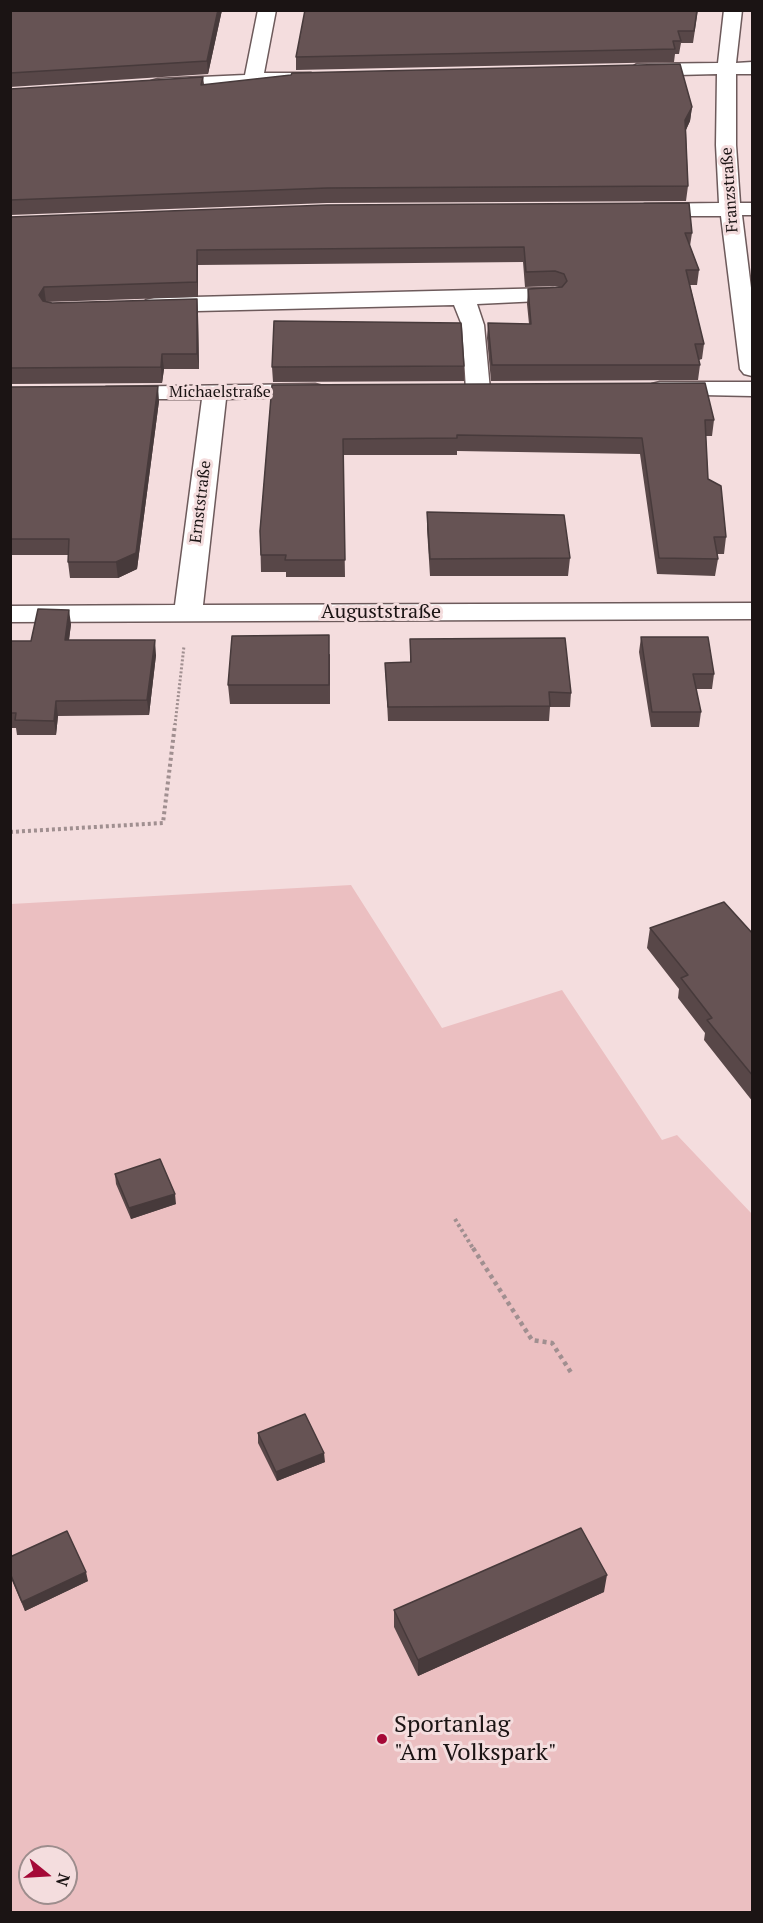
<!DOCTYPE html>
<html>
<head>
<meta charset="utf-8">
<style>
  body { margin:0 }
  #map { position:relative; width:763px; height:1923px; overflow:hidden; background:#f4ddde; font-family:"PT Serif",serif }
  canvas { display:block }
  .frame { position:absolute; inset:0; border:12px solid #1b1414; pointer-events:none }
  .north { position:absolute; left:18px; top:1845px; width:60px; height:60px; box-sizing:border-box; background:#f4ddde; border:2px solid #9d8d8d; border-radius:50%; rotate:108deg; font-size:16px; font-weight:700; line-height:24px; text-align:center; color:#1b1414 }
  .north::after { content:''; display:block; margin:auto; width:21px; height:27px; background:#a50937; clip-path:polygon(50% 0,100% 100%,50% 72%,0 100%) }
</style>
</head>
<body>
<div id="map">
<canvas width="763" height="1923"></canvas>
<div class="frame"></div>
<div class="north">N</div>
</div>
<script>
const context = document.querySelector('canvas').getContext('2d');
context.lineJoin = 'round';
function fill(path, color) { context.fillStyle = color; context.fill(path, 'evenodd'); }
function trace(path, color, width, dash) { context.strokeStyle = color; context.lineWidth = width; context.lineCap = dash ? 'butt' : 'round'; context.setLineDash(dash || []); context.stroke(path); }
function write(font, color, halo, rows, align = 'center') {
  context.font = font + ' "PT Serif",serif'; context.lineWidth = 6; context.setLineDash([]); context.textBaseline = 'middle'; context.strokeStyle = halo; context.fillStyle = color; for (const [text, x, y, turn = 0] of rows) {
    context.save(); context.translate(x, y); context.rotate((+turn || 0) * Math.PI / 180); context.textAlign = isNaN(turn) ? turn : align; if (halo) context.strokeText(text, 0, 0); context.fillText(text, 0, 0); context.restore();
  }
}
const green = new Path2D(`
  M351 885 442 1028 562 990 662 1140 677 1135 752 1214V1912H11V904ZM30 1857H66V1893H30Z`);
const pathFar2 = new Path2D(`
  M175 725 184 646`);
const pathFar1 = new Path2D(`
  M10 832 163 823 175 724
  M455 1219 474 1250`);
const path = new Path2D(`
  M473 1248 532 1340 552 1343 572 1374`);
const minor = new Path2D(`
  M258 10H276L264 73H311L313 77 311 81 151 89 148 85 151 81 158 79 245 75Z
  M724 10H742L736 63 752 62V74H736V145L740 203H752V215H742L752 296V376L744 374 740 369 721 216H645L638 214 634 210 638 206 645 204 719 203 716 145 717 74 637 76 628 70 637 64 718 63Z
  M553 288 561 290 564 295 561 300 477 304 484 325 490 390 486 395H470L466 390 462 325 454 305 154 312 146 310 143 305 146 300 154 298Z
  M660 382H752V396L652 394 648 389 652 384Z
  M315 384 323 386 327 391 323 396 226 399 203 605 752 603V619L10 622V606L175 605 202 399H114L106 397 102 392 106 387Z`);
const wall = new Path2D(`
  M10 10H222L208 74 10 87Z
  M698 10 693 43H681L679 54H675L674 62 296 70V57Z
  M203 77 204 84 692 107 690 121 686 130 688 186 686 201 327 203 10 215V89Z
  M10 217 692 233 690 246 699 270 697 285H690L704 344 702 359 699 360 700 365 698 380 491 381 487 338 488 323 529 324 527 304 528 289 559 287 554 286 525 287 523 262 198 265V297L46 302 52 303 197 299 198 314 199 369H164L162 383 10 384Z
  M464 366V381L273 382 272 367Z
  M272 385 714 420 712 436H706L708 479 726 537 724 554H717L718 559 715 576 657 574 640 454 457 451V455H343L345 577H286V572H261L260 531Z
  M10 387 159 401 137 569 118 578H70L68 562V555H10Z
  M427 512 570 558 568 576H430L427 529Z
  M71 624 69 640 156 655 149 715 58 716 56 735H17L16 728H10V641H31Z
  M641 637 714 674 712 689H696L701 712 699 727H651L639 652Z
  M410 639 571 693 570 707H550L549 721H388L385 663 410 662Z
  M330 654V704H230L228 685Z
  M650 928 753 934V1102L704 1040 705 1033 678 998 679 989 647 948Z
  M115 1174 176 1204 131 1219 116 1184Z
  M258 1433 325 1462 277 1481 258 1443Z
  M10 1557 88 1581 25 1611 10 1576Z
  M604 1592 418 1676 394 1627V1610Z`);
const shadedWall = new Path2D(`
  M218 10H222L208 74 207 61Z
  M692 107 690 121 684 134 685 120Z
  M197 250 198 265V297L197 282Z
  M44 287 46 302 41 310 39 295Z
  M197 299 198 314 199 369 197 354Z
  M162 354 164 369 162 383 161 367Z
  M158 386 159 401 137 569 118 578 116 562Z
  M69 610 71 624 67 655 65 640Z
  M155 640 156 655 149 715 147 700Z
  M56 701 58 716 56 735 54 721Z
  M175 1194 176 1204 131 1219 129 1208Z
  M324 1453 325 1462 277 1481 276 1472Z
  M86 1572 88 1581 25 1611 22 1602Z
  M607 1575 604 1592 418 1676V1660Z`);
const building = new Path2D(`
  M10 10H218L207 61 10 73Z
  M305 10H697L694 31H678L681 41H673L675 49 296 57Z
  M680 64 692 107 685 120 688 186 327 188 10 200V89L203 77 201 85 291 75 292 73Z
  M689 203 692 233H685L699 270H686L704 344H695L700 365H492L488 323 531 324 528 289 562 287 567 281 564 274 555 271 526 272 524 247 197 250V282L44 287 39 295 43 301 52 303 197 299V354H162L161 367 10 368V217L327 205Z
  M274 321 461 323 464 366 272 367Z
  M705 383 714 420H705L708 479 721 486 726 537H714L718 559 659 558 642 438 457 435V438L343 439 345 560H285L286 555H261L260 531 272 385Z
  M158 386 136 553 116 562H68L69 539H10V387Z
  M427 512 564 515 570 558 430 559Z
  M38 609 69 610 65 640H155L147 700 56 701 54 721 15 720 16 713H10V641H31Z
  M329 635V685H228L232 636Z
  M641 637H708L714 674H693L701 712H652Z
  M565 638 571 693 549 692 550 706 388 707 385 663 411 662 410 639Z
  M724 902 753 934V1076L707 1020 712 1018 681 978 688 975 650 928Z
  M160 1159 175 1194 129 1208 115 1174Z
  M305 1414 324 1453 276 1472 258 1433Z
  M581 1528 607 1575 418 1660 394 1610Z
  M67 1531 86 1572 22 1602 10 1573V1557Z`);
const markers = [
  [382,1739,6,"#a50937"]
];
const farStreetnames = [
  ["Franzstraße",730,190,-94],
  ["Michaelstraße",220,392],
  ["Ernststraße",201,502,-83]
];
const streetNames = [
  ["Auguststraße",381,612]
];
const nearPoinames = [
  ["Sportanlag",394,1725],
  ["\"Am Volkspark\"",394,1753]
];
fill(green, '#ebbfc1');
trace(minor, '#6d5a5b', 3);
trace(pathFar2, '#a08f90', 3, [2, 2]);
trace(pathFar1, '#a08f90', 4, [3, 3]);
trace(path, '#a08f90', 4.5, [4, 4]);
fill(minor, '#fff');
fill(wall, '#584748');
fill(shadedWall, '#473a3b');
fill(building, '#665354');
trace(building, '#473a3b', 1.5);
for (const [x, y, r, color] of markers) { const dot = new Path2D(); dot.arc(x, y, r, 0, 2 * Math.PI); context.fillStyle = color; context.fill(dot); trace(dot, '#f4ddde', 2); }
write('16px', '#1b1414', '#f4ddde', farStreetnames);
write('20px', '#1b1414', '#f4ddde', streetNames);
write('24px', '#1b1414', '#f4ddde', nearPoinames, 'left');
</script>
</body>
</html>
